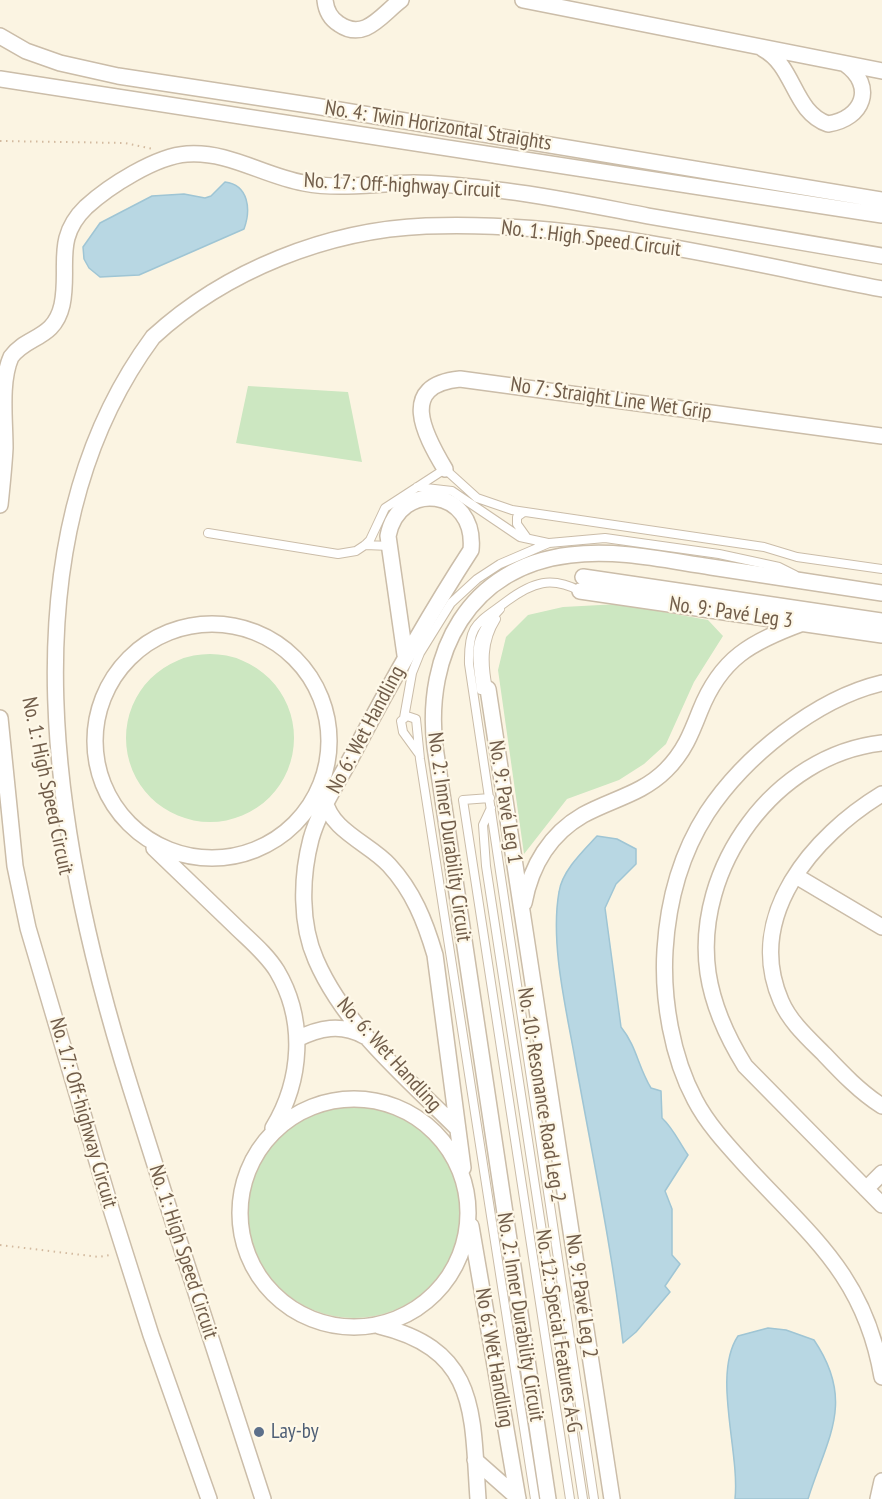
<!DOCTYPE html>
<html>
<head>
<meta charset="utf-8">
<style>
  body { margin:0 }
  canvas { display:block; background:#fbf4e2 }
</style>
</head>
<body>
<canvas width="882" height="1499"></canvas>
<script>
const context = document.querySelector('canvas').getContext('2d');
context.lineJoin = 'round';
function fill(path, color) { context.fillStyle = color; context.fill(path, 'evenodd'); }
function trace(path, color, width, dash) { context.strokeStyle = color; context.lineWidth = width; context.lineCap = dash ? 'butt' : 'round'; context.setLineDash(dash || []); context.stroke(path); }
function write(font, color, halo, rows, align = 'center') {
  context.font = font + ' "PT Sans Narrow",sans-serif'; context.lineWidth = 4.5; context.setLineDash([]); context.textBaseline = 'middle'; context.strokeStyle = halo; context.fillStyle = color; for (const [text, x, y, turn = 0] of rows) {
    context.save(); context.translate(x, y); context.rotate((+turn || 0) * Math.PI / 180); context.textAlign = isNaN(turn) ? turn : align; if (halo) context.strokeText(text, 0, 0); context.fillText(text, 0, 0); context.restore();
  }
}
const green = new Path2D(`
  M248 386 348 392 362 462 236 443Z
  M619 604 708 620 723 636 694 682 666 744 644 764 619 780 567 799 524 854 498 670 506 637 528 615 563 607Z
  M126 738a84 84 0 1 1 168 0a84 84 0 1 1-168 0Z
  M248 1212a106 106 0 1 1 212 0a106 106 0 1 1-212 0Z`);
const water = new Path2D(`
  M225 182C249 185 251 210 244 229L139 275 100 277 89 268 84 259 83 247 100 223 152 196 184 194 205 198 211 196Z
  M597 836 617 839 636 849V864L616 884 605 908 621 1027C637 1047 638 1067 651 1088L661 1091 662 1118C673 1128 679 1142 688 1155L665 1191 672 1209V1255L680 1264 665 1286 670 1292 636 1332 623 1343C612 1248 592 1154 575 1059 566 1008 550 943 559 892 562 871 583 851 597 836Z
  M768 1328 786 1330 814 1340C856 1402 827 1438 808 1499H735C740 1451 712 1375 738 1336Z`);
const path = new Path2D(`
  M0 141 125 143 153 149
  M0 1245 99 1257 110 1255`);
const service = new Path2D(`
  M417 487 452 491 520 537 548 543
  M524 512 517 517V524L527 538
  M208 533 338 554 356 551 365 545 370 540 385 508 445 469 477 498 512 510 764 547 797 557 882 569
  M365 545 390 546
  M580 591C551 576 533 582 507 601 478 623 468 623 469 664L594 1499
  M488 689C483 664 482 641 496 619
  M481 690C476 651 472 639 500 609
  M404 718 412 673 420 653 451 603 477 579 500 564 549 543 605 538 719 554 779 567 795 575
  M419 754 403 732 401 721 407 716 416 719 420 759 535 1499
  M490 798 463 800 570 1499
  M491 808 483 825 486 866 583 1499`);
const minor = new Path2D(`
  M325 0C326 10 331 19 339 24 365 42 382 14 401 0
  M523 0 882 71
  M0 36 26 51 60 63 118 76 315 106 882 200
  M763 49C795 66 793 112 828 124 863 119 876 86 845 64
  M0 79 882 215
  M445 469C424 434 398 385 460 379L882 436
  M0 505C2 486 4 467 5 448 5 420 0 382 11 357 27 335 54 340 62 305 70 267 53 239 86 207 109 186 156 156 187 154 229 151 264 176 304 183 340 190 377 183 414 183 444 183 475 187 506 191 554 197 601 207 648 216 726 230 804 243 882 256
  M583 577 882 621
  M580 591 882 635
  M95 741a117 117 0 1 1 234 0a117 117 0 1 1-234 0Z
  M405 655 388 536C399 479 477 488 471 550 428 616 390 684 353 754 339 781 319 810 311 839 301 877 300 924 316 960 345 1027 407 1078 458 1129
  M882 683C815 699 744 757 707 813 680 855 668 901 665 950 662 999 672 1057 695 1100 708 1125 729 1147 748 1168 812 1237 865 1277 882 1377
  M488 689 612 1499
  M0 718 15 866 28 928 112 1212 151 1335 209 1499
  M882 743C775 755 693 868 708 973 713 1006 727 1037 745 1066L882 1205
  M882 794C813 836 744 916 781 1001 790 1022 808 1038 824 1054 842 1073 860 1092 882 1106
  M325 800C330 830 370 844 389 865 413 891 425 921 435 955L463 1168
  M154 848C180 873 207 899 233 924 248 939 266 953 277 971 306 1020 302 1080 273 1128
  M796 876 882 927
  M524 903C531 866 550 834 583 815 612 799 642 794 666 770 684 752 691 734 700 711 721 658 751 642 803 623
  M297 1039C319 1028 341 1023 364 1036
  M240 1213a114 114 0 1 1 228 0a114 114 0 1 1-228 0Z
  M866 1189 882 1173
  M471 1226 518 1499
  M379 1326C479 1350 472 1414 478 1499
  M475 1460 518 1498
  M263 1499C218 1362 174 1226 131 1089 54 845 0 544 153 337 226 270 328 230 426 226 580 220 732 260 882 289
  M548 1499 435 747C424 653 469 567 570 555 618 549 664 560 711 567 768 576 825 584 882 593
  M878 1499 882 1481`);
const markers = [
  [259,1432,6,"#5c6f8a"]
];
const streetNames = [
  ["No. 4: Twin Horizontal Straights",438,126,9],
  ["No. 17: Off-highway Circuit",402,186,3],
  ["No. 1: High Speed Circuit",591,239,7],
  ["No 7: Straight Line Wet Grip",611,399,8],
  ["No. 9: Pavé Leg 3",731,613,8],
  ["No 6: Wet Handling",366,730,-62],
  ["No. 1: High Speed Circuit",47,786,78],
  ["No. 9: Pavé Leg 1",505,802,81],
  ["No. 2: Inner Durability Circuit",449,837,82],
  ["No. 6: Wet Handling",389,1055,48],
  ["No. 10: Resonance Road Leg 2",541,1095,81],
  ["No. 17: Off-highway Circuit",83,1113,74],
  ["No. 1: High Speed Circuit",183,1252,72],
  ["No. 9: Pavé Leg 2",581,1296,82],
  ["No. 2: Inner Durability Circuit",520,1317,81],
  ["No. 12: Special Features A-G",558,1331,81],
  ["No 6: Wet Handling",494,1358,80]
];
const serviceNames = [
  ["Lay-by",271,1432]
];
fill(green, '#cce7c1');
fill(water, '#b8d7e3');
trace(water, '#9fc5d4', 1.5);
trace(service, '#cbbda9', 10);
trace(minor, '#cbbda9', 18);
trace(path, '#d3ba9f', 2, [1.5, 4.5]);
trace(service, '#fff', 8);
trace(minor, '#fff', 15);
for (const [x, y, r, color] of markers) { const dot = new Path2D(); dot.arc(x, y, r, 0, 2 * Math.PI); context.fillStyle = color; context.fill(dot); trace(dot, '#fef8e8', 2); }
write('21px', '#715d4a', '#fef8e8', streetNames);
write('21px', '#4e5e75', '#fef8e8', serviceNames, 'left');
</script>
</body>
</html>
